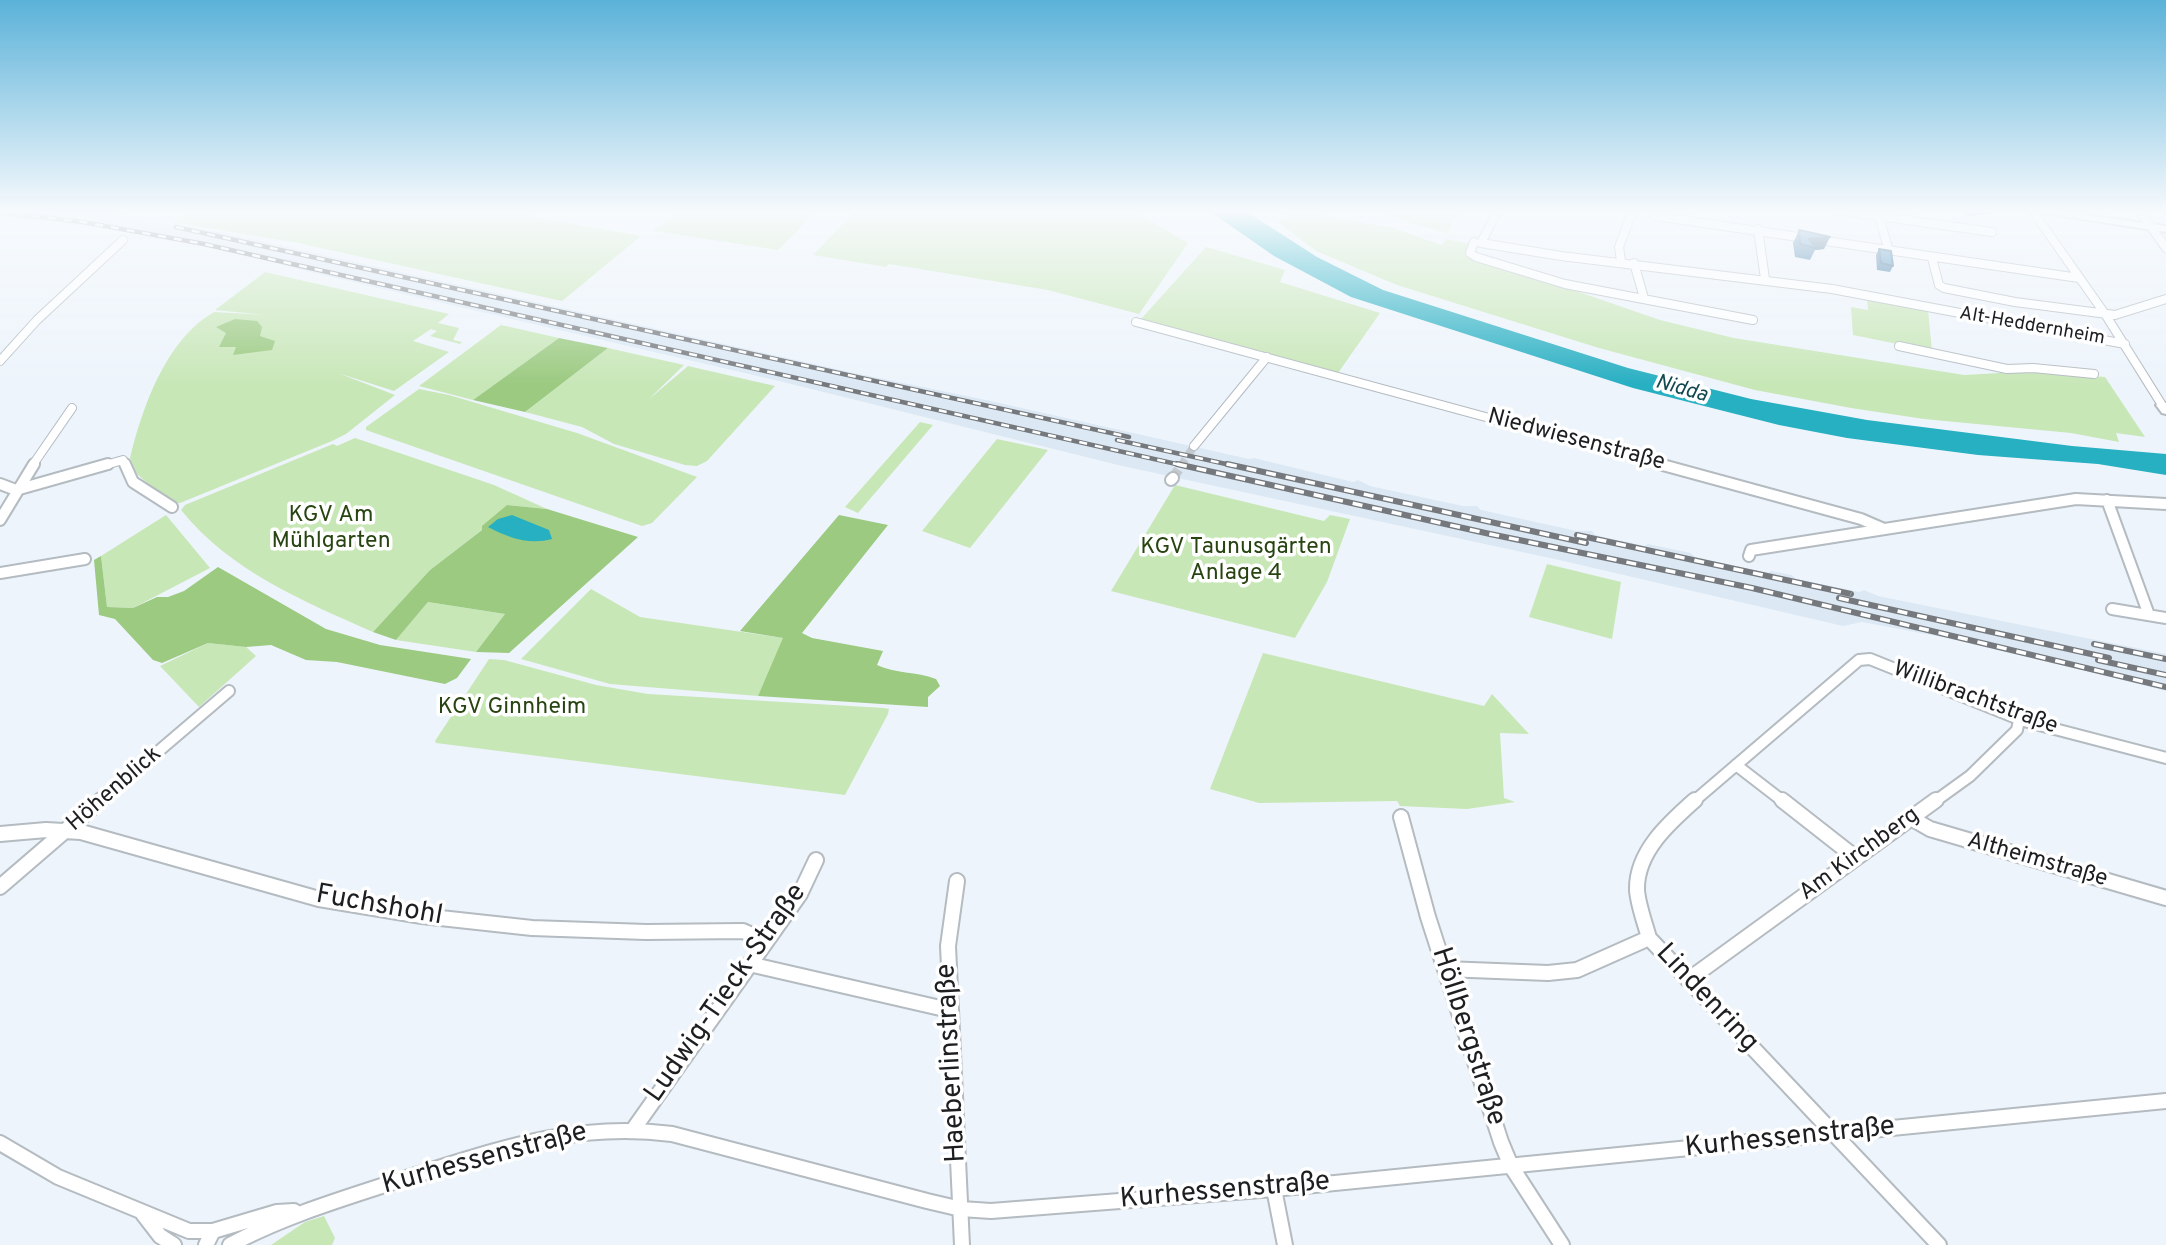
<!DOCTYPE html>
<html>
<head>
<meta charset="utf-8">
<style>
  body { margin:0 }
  canvas { display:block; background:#edf4fb }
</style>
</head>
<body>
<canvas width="2166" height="1245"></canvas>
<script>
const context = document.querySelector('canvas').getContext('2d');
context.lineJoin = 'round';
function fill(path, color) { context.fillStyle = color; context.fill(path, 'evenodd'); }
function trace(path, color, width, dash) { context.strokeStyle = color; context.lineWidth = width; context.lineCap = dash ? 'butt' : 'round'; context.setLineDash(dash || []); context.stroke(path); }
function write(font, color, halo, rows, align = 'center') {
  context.font = font + ' Overpass,sans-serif'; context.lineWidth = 7; context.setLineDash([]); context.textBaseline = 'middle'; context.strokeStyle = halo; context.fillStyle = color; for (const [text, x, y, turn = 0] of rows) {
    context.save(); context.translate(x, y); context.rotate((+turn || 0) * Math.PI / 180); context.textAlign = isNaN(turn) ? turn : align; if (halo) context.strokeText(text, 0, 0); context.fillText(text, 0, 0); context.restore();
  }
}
const built = new Path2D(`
  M0 210H86L230 234 854 373 986 400 1249 459 1254 458 1353 482 1358 480 1370 486 1463 506H1477L1481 510 1577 531H1592L1595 535 1645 546 1648 544 1691 553 1695 557 1768 573 1771 571 1792 575 1796 579 1859 592 1864 590 1878 596 2166 654V691L1979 644 1862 622 1843 626 1559 560 1122 466 779 381 322 275 208 246 128 230 0 217Z`);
const green = new Path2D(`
  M195 210H500L641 236 562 301 298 243 171 222Z
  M677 210H818L778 250 654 231Z
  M856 210H1124L1143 216 1188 243 1139 314 1048 290 889 264 886 267 813 255Z
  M1295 210 1397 229 1441 245 1447 239 1470 244 1469 254 1660 320 1734 338 1964 375 2035 371 2105 377 2145 437 2116 433 2119 442 2071 433 1924 419 1851 408 1755 390 1599 348 1397 285 1316 251 1278 222Z
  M1377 210H1460L1447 233 1406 222Z
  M1206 247 1285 270 1280 282 1380 313 1338 373 1141 319Z
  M265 272 449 314 438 323 459 328 453 340 462 342 460 344 430 336 437 331 431 329 413 341 449 352 394 391 338 373 395 395 346 434 332 441 180 503 171 504 137 474 130 458C142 408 166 339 214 312L267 315 215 310Z
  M1867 299 1928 310 1932 351 1853 335 1851 307 1868 310Z
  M501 325 559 338 473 400 419 386Z
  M608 348 684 365 648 400 688 366 775 386 707 461 697 466 685 465 614 444 582 427 525 412Z
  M419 389 449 395 577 433 697 477 652 523 642 526 366 430V427Z
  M920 422 933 425 858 513 845 507Z
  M355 438 494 485 547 509 507 505 483 529 430 570 373 632C303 601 230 571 181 510L185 505 333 444 337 446Z
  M997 439 1048 450 970 548 922 531Z
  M1175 485 1324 521 1330 515 1350 519 1327 582 1295 638 1111 591Z
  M166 515 210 568 133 608 107 607 101 556Z
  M1547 564 1621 582 1612 639 1529 617Z
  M591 589 640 617 783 638V641L758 696 610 684 521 659Z
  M428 602 505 614 476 652 396 640Z
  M208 643 246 647 256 656 199 707 160 666Z
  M1263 653 1484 706 1492 694 1529 734 1500 733 1504 798 1515 802 1467 809 1400 806 1397 801 1259 803 1210 789Z
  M489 659 504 660 596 685 648 694 884 708 889 709 888 714 845 795 436 743 435 741Z
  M324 1216 335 1238 332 1245H271L305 1222Z`);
const forest = new Path2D(`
  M235 319 257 321 262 327 260 336 275 341 272 350 233 355 236 347H219L226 333 216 327Z
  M559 338 608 348 525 412 473 400Z
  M507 505 547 509 638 537 509 653 476 652 505 614 428 602 396 640 373 632 430 570 482 530V526Z
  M839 515 888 525 802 633 812 638 883 651 877 665C895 674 916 671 936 679L940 686 928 697V707L758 696 783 638 740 631Z
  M101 556 107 607 133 608 157 597H168L184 591 218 567 326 629 380 645 471 659 457 678 445 684 337 662 306 660 271 645 246 647 208 643 162 663 153 660 115 619 99 615 94 560Z`);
const water = new Path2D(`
  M1208 210H1244L1317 257 1383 290 1628 368 1751 399 1867 420 2072 446 2166 454V475L2098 464 1978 455 1847 438 1779 425 1633 388 1351 297 1274 256Z
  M512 515 549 530 552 539C529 545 509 538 488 527L498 519Z`);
const minorTunnelFar1 = new Path2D(`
  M1181 466 1194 446`);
const minorTunnel = new Path2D(`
  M1173 478 1182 464`);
const minorFar2 = new Path2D(`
  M1498 210 1481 243 1561 256 1832 289 2125 344
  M1835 210 1992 232
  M2032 210 2105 314 2162 405
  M2139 210 2166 248
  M1878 213 1889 251
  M1655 216 2079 278
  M1758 229 1765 279
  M1474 242 1470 253 1476 257 1565 284 1753 320
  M1932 258 1939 285 1944 288 2015 302 2115 315 2166 299
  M1621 261 1619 247 1633 210
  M1634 263 1644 298
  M1136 322 1666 466
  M1899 346 2007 369 2033 368 2094 374
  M0 361 37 320 123 240
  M1194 446 1267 357
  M32 466 72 408
  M102 466 123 460 126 466`);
const minorFar1 = new Path2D(`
  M125 464 133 482 172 507
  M1659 464 1861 519 1884 529
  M1171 480 1173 478
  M0 484 16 490 108 464
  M2107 500 2149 615
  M0 520 34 464
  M1749 556 1751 550 2076 499 2166 504
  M0 573 85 559
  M2112 609 2166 618
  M1736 765 1784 802
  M99 802 229 691
  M1693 802 1859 660 1870 659 2024 721 2166 758
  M1934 802 1970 776 2017 730 2019 720`);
const minor = new Path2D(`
  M1695 800C1669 823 1636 852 1637 890 1638 905 1645 923 1649 938L1939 1245
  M1782 800 1856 858
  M1401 817 1428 917 1501 1142 1511 1166 1562 1245
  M1911 818 1930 829 2166 898
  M0 834 46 830 81 832 319 899 422 916 532 928 646 932 743 931 765 941
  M957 881 948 946 962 1245
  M0 887 101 800
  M749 964 949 1010
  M1445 969 1548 973 1577 970 1649 938
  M1688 980 1936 800
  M635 1127 800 894 816 860
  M0 1143 58 1177 189 1231H213L277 1212 294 1211
  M1274 1189 1285 1245
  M143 1214 160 1236 174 1245
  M206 1245 213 1231
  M230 1245C284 1216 342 1199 400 1180 494 1151 572 1121 672 1134L927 1201 961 1209 991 1211 1274 1189 2166 1101`);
const tertiary = new Path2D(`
  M2023 210H2050L2166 226V232Z
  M2162 402 2166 403V414L2162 413 2156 405Z`);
const railFar1 = new Path2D(`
  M0 212 83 222 204 244 1185 466
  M176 227 1129 437
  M1117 440 1235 466`);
const rail = new Path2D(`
  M1177 464 1490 534 1752 588 2166 687
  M1227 464 1586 543
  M1577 535 1851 594
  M1839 598 2109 658
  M2094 644 2166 659
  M2098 660 2166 675`);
const wall = new Path2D(`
  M1956 210H1992L1990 213 1968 216Z
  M1799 230 1824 249 1815 250 1810 260 1795 257 1793 243Z
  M1879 249 1893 266 1890 272 1877 270 1876 255Z`);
const shadedWall = new Path2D(`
  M1971 210H1992L1990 213 1968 216Z
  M1830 237 1824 249 1815 250 1816 248 1809 239Z`);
const building = new Path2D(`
  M1799 230 1830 237 1809 239 1816 248 1800 244Z
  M1879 249 1891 251 1893 266 1881 263Z`);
const farStreetnames = [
  ["Alt-Heddernheim",2032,327,10]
];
const farWaternames = [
  ["Nidda",1681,390,16]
];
const streetNames = [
  ["Niedwiesenstraße",1576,441,15],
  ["Willibrachtstraße",1975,699,20],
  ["Höhenblick",115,790,-41],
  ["Am Kirchberg",1860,855,-36],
  ["Altheimstraße",2037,861,16]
];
const parkNames = [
  ["KGV Am",331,516],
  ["Mühlgarten",331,542],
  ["KGV Taunusgärten",1236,548],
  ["Anlage 4",1236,574],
  ["KGV Ginnheim",512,708]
];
const nearStreetnames = [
  ["Fuchshohl",379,907,10],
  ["Ludwig-Tieck-Straße",727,994,-55],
  ["Lindenring",1706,999,47],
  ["Höllbergstraße",1467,1037,72],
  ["Haeberlinstraße",953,1063,-93],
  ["Kurhessenstraße",1790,1139,-6],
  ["Kurhessenstraße",485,1160,-15],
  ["Kurhessenstraße",1225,1192,-5]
];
fill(built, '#dce9f5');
fill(green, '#c8e7b7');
fill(forest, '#9bca80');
fill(water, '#27afc2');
trace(minorTunnelFar1, '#c3c9cf', 8, [8, 4.5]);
trace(minorTunnel, '#c3c9cf', 10, [10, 5]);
trace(minorFar2, '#b4bbc1', 10);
trace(minorFar1, '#b4bbc1', 14);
trace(minor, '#b4bbc1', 18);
trace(tertiary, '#b4bbc1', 4);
trace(minorFar2, '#fff', 8);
trace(minorFar1, '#fff', 10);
trace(minor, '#fff', 14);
fill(tertiary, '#fff');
trace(railFar1, '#75797d', 4.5);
trace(rail, '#75797d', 6);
trace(railFar1, '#fff', 2.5, [8]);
trace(rail, '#fff', 3.5, [10]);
fill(wall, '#3372a1');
fill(shadedWall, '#295c83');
fill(building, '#3b84bb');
trace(building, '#295c83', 2);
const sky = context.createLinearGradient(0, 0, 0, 385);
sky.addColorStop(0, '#5bb2d9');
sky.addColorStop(0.55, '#f7fafd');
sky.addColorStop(1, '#f7fafd00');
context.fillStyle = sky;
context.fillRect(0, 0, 2166, 385);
write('19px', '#1c1e20', '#fff', farStreetnames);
write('italic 21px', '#114950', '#fff', farWaternames);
write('23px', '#1c1e20', '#fff', streetNames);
write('23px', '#274411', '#fff', parkNames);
write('28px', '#1c1e20', '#fff', nearStreetnames);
</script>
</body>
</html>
